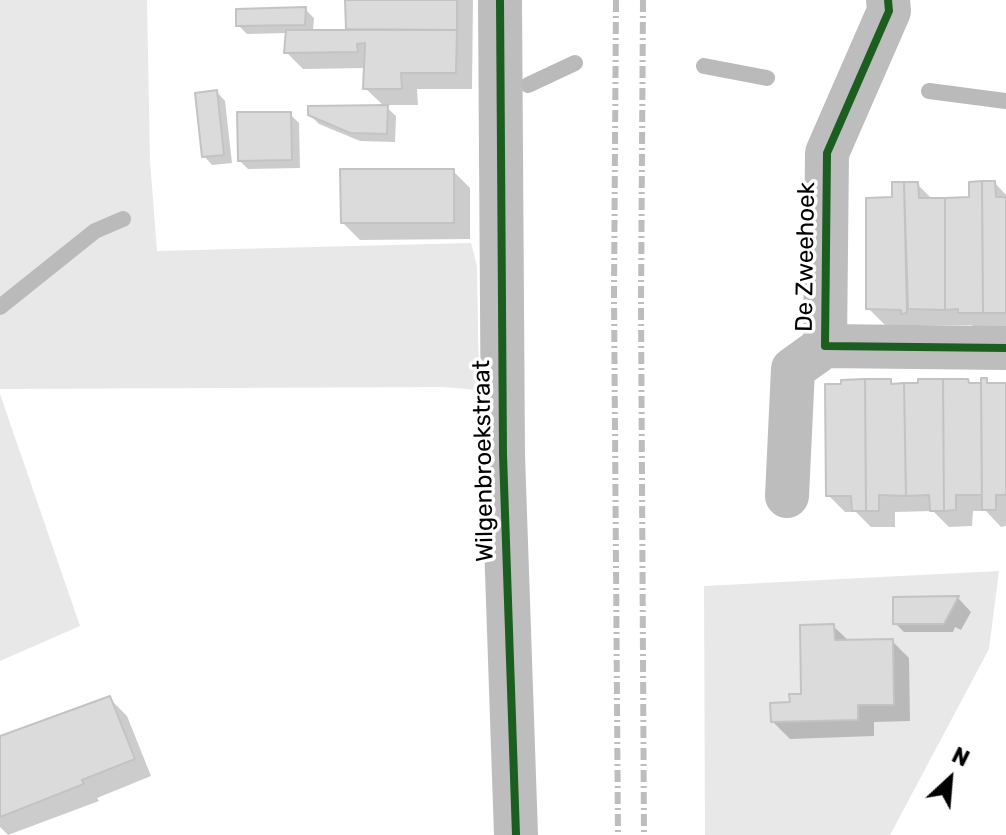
<!DOCTYPE html>
<html>
<head>
<meta charset="utf-8">
<style>
  body { margin:0 }
  #map { position:relative; width:1006px; height:835px; overflow:hidden; background:#fff; font-family:Rubik,sans-serif }
  canvas { display:block }
  .north { position:absolute; left:910px; top:739px; width:80px; height:80px; -webkit-text-stroke:6px #fff; paint-order:stroke; rotate:26deg; font-size:22px; font-weight:700; line-height:32px; text-align:center; color:#000 }
  .north::after { content:''; display:block; margin:auto; width:28px; height:36px; background:#000; clip-path:polygon(50% 0,100% 100%,50% 72%,0 100%) }
</style>
</head>
<body>
<div id="map">
<canvas width="1006" height="835"></canvas>
<div class="north">N</div>
</div>
<script>
const context = document.querySelector('canvas').getContext('2d');
context.lineJoin = 'round';
function fill(path, color) { context.fillStyle = color; context.fill(path, 'evenodd'); }
function trace(path, color, width, dash) { context.strokeStyle = color; context.lineWidth = width; context.lineCap = dash ? 'butt' : 'round'; context.setLineDash(dash || []); context.stroke(path); }
function write(font, color, halo, rows, align = 'center') {
  context.font = font + ' Rubik,sans-serif'; context.lineWidth = 7; context.setLineDash([]); context.textBaseline = 'middle'; context.strokeStyle = halo; context.fillStyle = color; for (const [text, x, y, turn = 0] of rows) {
    context.save(); context.translate(x, y); context.rotate((+turn || 0) * Math.PI / 180); context.textAlign = isNaN(turn) ? turn : align; if (halo) context.strokeText(text, 0, 0); context.fillText(text, 0, 0); context.restore();
  }
}
const green = new Path2D(`
  M0 0H147L150 161 157 251 471 243 477 266 479 390 442 387 0 389Z
  M0 394 80 626 0 661Z
  M999 571 989 649 890 835H705L704 586Z`);
const shadow = new Path2D(`
  M347 0H473L472 89H417L418 105H384L396 116 395 142 360 141 319 124 310 115 385 107 365 88 366 68 303 69 286 52 287 33 247 34 238 25 305 9 314 18 313 31H348Z
  M217 92 225 101 232 163 212 165 204 156Z
  M290 114 299 123 300 168 248 169 240 161Z
  M453 171 470 188V239L360 240 343 223Z
  M995 183 1006 195V330H977L972 325H885L868 308 894 199V184H917L933 200 972 199Z
  M986 380 991 385H1006V526L1001 527 986 511H973L972 526 949 527 933 511 895 512V527H871L856 512H845L828 495 890 381 894 385 968 381 972 385H983Z
  M958 598 971 612 961 630 955 627 953 632H904L895 623V599Z
  M833 626 849 641H892L909 658 910 721 874 722V736L790 739 773 722 803 696Z
  M110 699 127 716 151 776 97 798 99 801 8 835 0 827V739Z`);
const stream = new Path2D(`
  M704 66 767 78
  M528 85 575 63
  M929 91 1006 101
  M0 307 95 231 123 219`);
const building = new Path2D(`
  M345 0H457V30L346 29Z
  M306 7 305 25 236 26V9Z
  M286 30H457L456 73H401L402 89H363L365 43 357 44 358 52 284 53Z
  M217 90 224 155 202 157 195 93Z
  M388 105 387 134 350 133 308 115V106Z
  M237 112H291L292 160 238 161Z
  M340 169H454V223H341Z
  M982 181 983 313H958V309L945 310V198L969 197V182Z
  M982 181H995L996 197H1006V313H983Z
  M892 182H904L907 313 901 314V310L866 309V198L892 197Z
  M904 182H918L919 198H945V310L908 309Z
  M981 378H987V383H1006V495H996V510H982Z
  M865 379H891V384L904 383 906 496 879 495V511H866Z
  M865 379 866 511H852L851 496H826L825 384H841V380Z
  M918 379H943L944 511H930L929 495 906 496 904 383H918Z
  M943 379H968L969 383H981L982 495H956V510L944 511Z
  M959 596 944 624H893V597Z
  M834 624 835 640 893 639 894 705H858V720L771 722 770 703 790 702 789 694H801L800 625Z
  M110 696 135 759 82 780 84 784 0 817V736Z`);
const minor = new Path2D(`
  M500 0 503 455 516 835
  M888 0 889 11 827 153 825 346 1006 348
  M787 496 793 369 825 346`);
const rail = new Path2D(`
  M616 0 614 296 618 835
  M643 0 641 305 644 835`);
const cycleway = new Path2D(`
  M500 0 503 455 516 835
  M888 0 889 11 827 153 825 346 1006 348`);
const streetNames = [
  ["De Zweehoek",806,257,-89],
  ["Wilgenbroekstraat",484,461,-91]
];
fill(green, '#e8e8e8');
fill(shadow, '#0003');
trace(stream, '#bababa', 16);
fill(building, '#dbdbdb');
trace(building, '#c3c3c3', 2);
trace(minor, '#bdbdbd', 44);
trace(rail, '#bdbdbd', 6, [12, 4, 2, 4]);
trace(cycleway, '#1b5e20', 8);
write('24px', '#000', '#fff', streetNames);
</script>
</body>
</html>
